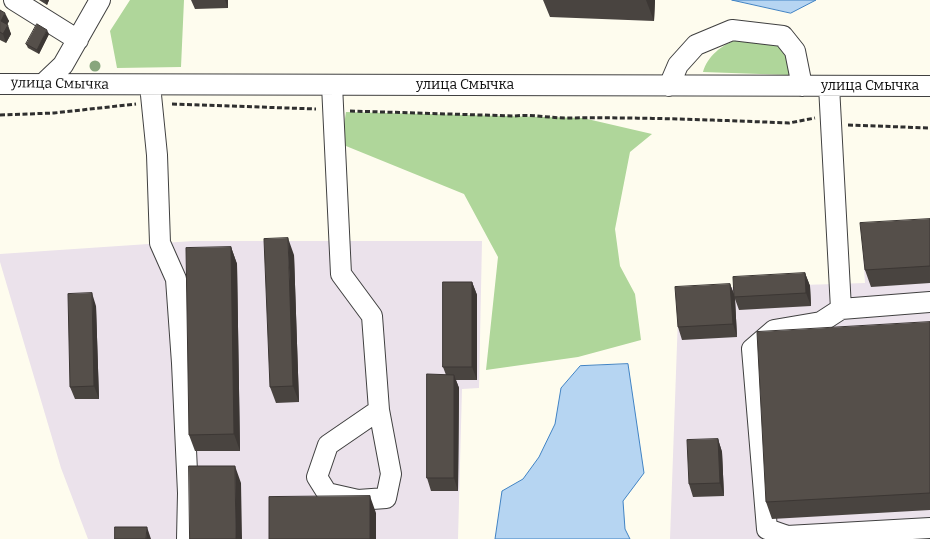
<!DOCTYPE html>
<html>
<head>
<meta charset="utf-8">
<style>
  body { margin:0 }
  canvas { display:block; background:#fefcee }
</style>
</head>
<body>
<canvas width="930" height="539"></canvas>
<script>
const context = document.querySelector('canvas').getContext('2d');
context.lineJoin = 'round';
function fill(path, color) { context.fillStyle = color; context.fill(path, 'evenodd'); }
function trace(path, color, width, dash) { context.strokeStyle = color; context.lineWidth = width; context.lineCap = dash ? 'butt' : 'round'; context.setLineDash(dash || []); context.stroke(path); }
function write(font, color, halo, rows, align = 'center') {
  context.font = font + ' Bitter,serif'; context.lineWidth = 5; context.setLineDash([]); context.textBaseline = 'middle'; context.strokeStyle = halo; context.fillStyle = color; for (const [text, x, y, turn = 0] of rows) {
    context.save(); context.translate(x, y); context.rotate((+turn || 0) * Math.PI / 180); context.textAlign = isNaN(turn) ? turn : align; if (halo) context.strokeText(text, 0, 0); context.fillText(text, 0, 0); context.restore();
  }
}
const industrial = new Path2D(`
  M930 231V539H670L679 289 865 283 862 237Z
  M193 241H482L479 388 462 389 458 539H88L61 468 0 262V254Z`);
const forest = new Path2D(`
  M130 0H184L181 67 117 68 110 31Z
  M770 39 793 58 789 75 703 72C707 57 722 44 737 40 747 37 760 39 770 39Z
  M346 112 583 118 652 134 630 152 615 229 620 266 635 294 641 340 578 357 486 370 498 257 464 194 341 144Z`);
const water = new Path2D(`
  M732 0H816L791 13Z
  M628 364 644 473 623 501 625 529 630 539H495L502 491 523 479 539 457 555 424 561 388 580 366Z`);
const path = new Path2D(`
  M172 104 316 109
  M350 111 514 116C532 114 549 118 567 118 641 117 715 120 789 123L815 118
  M0 115 54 113 136 104
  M848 125 930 128`);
const minor = new Path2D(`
  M14 0 78 40
  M0 84 930 86
  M43 84 63 65 100 0
  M150 85 157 155 160 243 176 279 182 363 188 493 187 539
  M332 85 341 274 372 316 379 410 328 445 317 477 327 493 358 500 386 498 391 474 379 410
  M669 86 678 65 696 45 732 30 783 36 795 51 802 86
  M829 86 841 309 821 322 774 330 752 349 767 529 787 536 930 528
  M841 309 930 302`);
const trees = [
  [95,66]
];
const wall = new Path2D(`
  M39 0H49L47 5Z
  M191 0H228V8L195 9Z
  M543 0H655L654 21 550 17Z
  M0 10 9 21 7 25 11 34 6 43 0 40Z
  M49 34 39 54 28 48 26 44Z
  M930 219V283L871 287 865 270Z
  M231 247 237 264 240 451H195L189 435Z
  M294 255 299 402 276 403 270 387Z
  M805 273 810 286 811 306 739 310 735 299 737 337 682 340 678 327 730 284 734 294Z
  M472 282 477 295V380H456L459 388 458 491H431L427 478 446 375 443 367Z
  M96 306 99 399H75L70 387Z
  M930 322V510L772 519 766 502Z
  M718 439 722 452 724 496 693 497 689 484Z`);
const shadedWall = new Path2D(`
  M45 0H49L47 5Z
  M225 0H228V8Z
  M646 0H655L654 21Z
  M5 13 9 21 4 30 1 21Z
  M8 25 11 34 6 43 3 34Z
  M47 30 49 34 39 54 37 50Z
  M288 238 294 255 299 402 293 386Z
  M231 247 237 264 240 451 234 434Z
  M805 273 810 286 811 306 806 293Z
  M472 282 477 295V380L472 367Z
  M730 284 735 297H734L735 299 737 337 733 324Z
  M92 293 96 306 99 399 94 386Z
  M454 375 459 388 458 491 454 478Z
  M718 439 722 452 724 496 720 483Z
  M235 466 241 483 242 539H236Z
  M370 496 376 513V539H370Z
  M147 527 151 539H146Z`);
const building = new Path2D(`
  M0 10 5 13 1 21 8 25 3 34 0 32Z
  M37 24 47 30 37 50 26 44Z
  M930 219V266L865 270 860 223Z
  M288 238 293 386 270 387 264 239Z
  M231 247 234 434 189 435 186 248Z
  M805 273 806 293 734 297 733 277Z
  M443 282H472V367H443Z
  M730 284 733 324 678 327 675 287Z
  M92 293 94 386 70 387 68 294Z
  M930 322V493L766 502 757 332Z
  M427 374 454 375V478H427Z
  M718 439 720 483 689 484 687 440Z
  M189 466H235L236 539H190Z
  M370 496V539H269V497Z
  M115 527H147L146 539H115Z`);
const streetNames = [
  ["улица Смычка",60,84,1],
  ["улица Смычка",465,85],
  ["улица Смычка",870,86]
];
fill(industrial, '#ebe2eb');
fill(forest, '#afd69a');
fill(water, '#b6d5f2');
trace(water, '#4183c4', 1);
trace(minor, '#404040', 22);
trace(path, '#2f2f2f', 3, [5, 2.5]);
trace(minor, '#fff', 20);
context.fillStyle = '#88a67d';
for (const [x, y] of trees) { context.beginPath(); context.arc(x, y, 5.5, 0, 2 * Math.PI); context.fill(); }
fill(wall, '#494440');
fill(shadedWall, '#3c3734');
fill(building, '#554f4a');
trace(building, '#3c3734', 1);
write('14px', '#0d0d0d', '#fff', streetNames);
</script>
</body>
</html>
